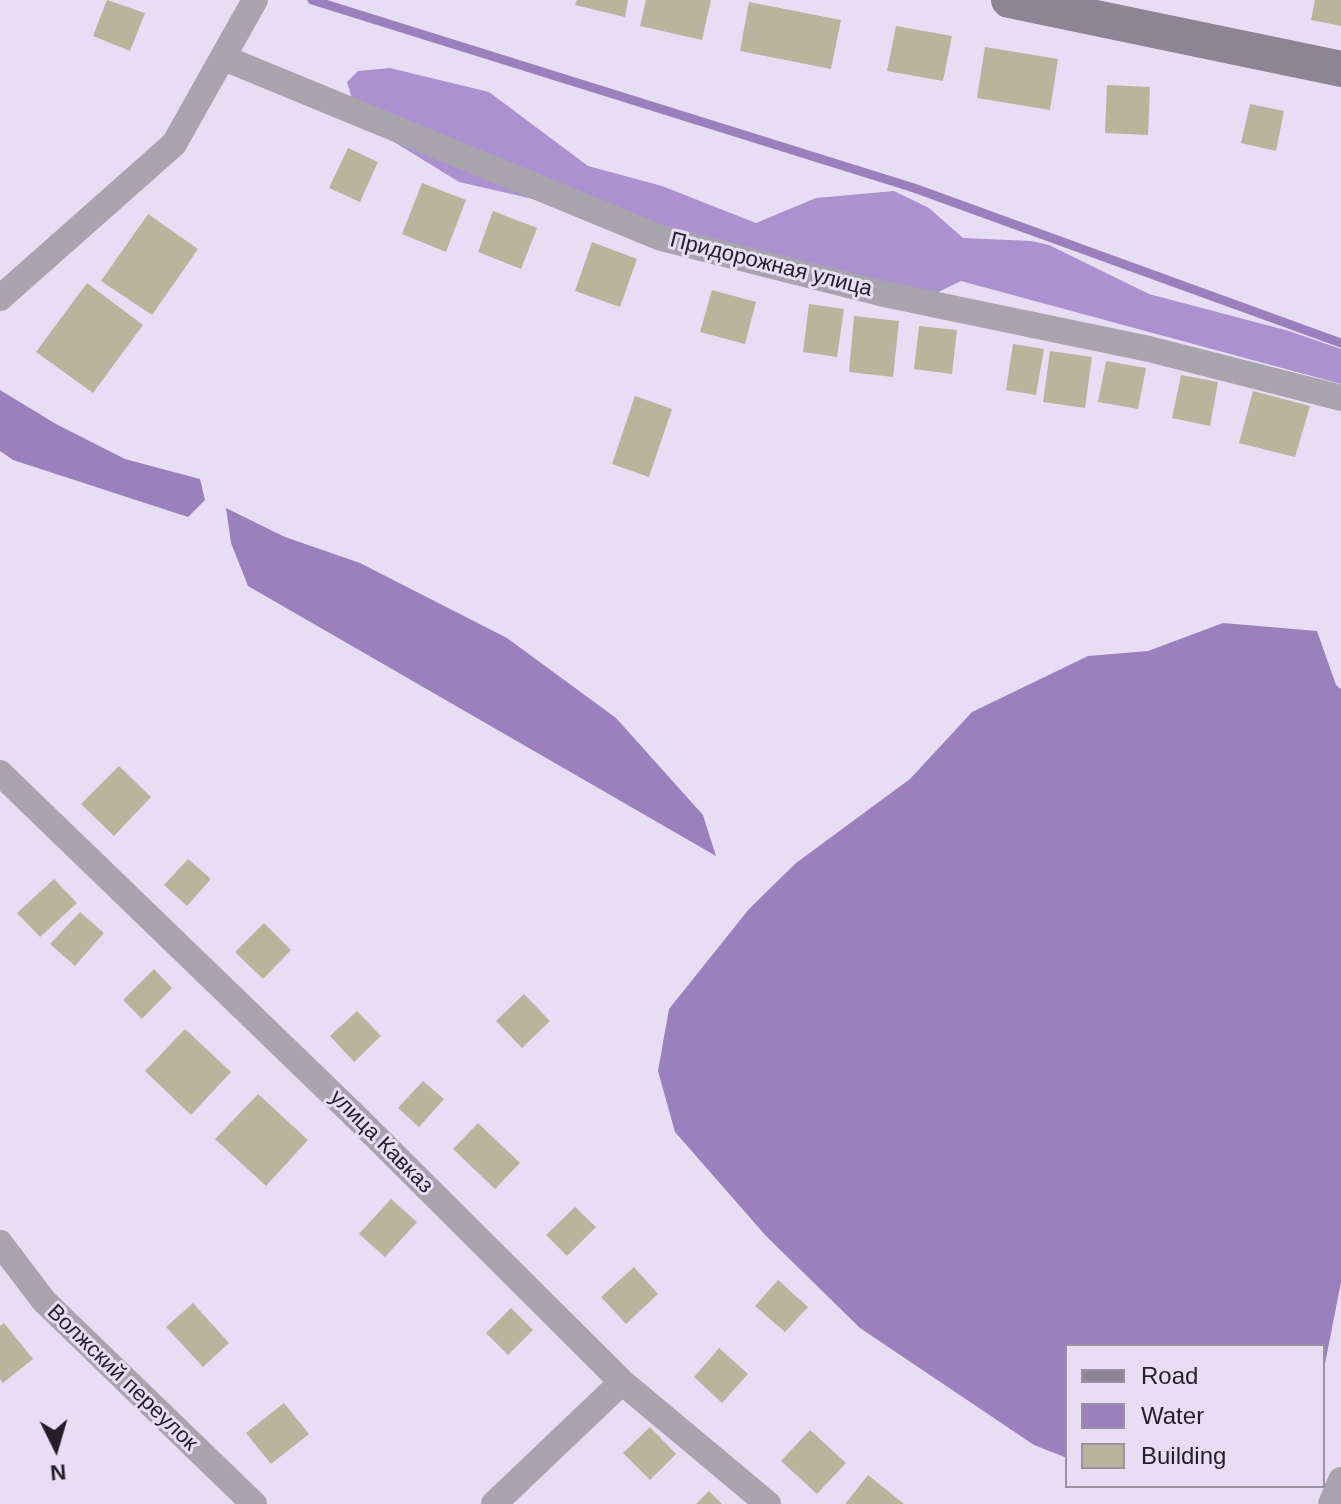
<!DOCTYPE html>
<html>
<head>
<meta charset="utf-8">
<style>
  body { margin:0 }
  #map { position:relative; width:1341px; height:1504px; overflow:hidden; background:#e7def5; font-family:Helvetica,sans-serif }
  canvas { display:block }
  .legend { position:absolute; left:1065px; top:1344px; width:260px; height:144px; box-sizing:border-box; background:#e7def5; border:2px solid #9992a3; margin:0; padding:10px 14px; list-style:none; font-size:24px; color:#231f28 }
  .legend li { display:flex; align-items:center; gap:16px; height:40px }
  .legend b { width:40px; border:2px solid #9992a3 }
  .north { position:absolute; left:16px; top:1408px; width:80px; height:80px; -webkit-text-stroke:6px #e7def5; paint-order:stroke; rotate:175deg; font-size:22px; font-weight:700; line-height:32px; text-align:center; color:#231f28 }
  .north::after { content:''; display:block; margin:auto; width:28px; height:36px; background:#231f28; clip-path:polygon(50% 0,100% 100%,50% 72%,0 100%) }
</style>
</head>
<body>
<div id="map">
<canvas width="1341" height="1504"></canvas>
<ul class="legend">
<li><b style="height:10px;background:#8b8594"></b>Road</li>
<li><b style="height:22px;background:#9c80be"></b>Water</li>
<li><b style="height:22px;background:#b8b59d"></b>Building</li>
</ul>
<div class="north">N</div>
</div>
<script>
const context = document.querySelector('canvas').getContext('2d');
context.lineJoin = 'round';
function fill(path, color) { context.fillStyle = color; context.fill(path, 'evenodd'); }
function trace(path, color, width, dash) { context.strokeStyle = color; context.lineWidth = width; context.lineCap = dash ? 'butt' : 'round'; context.setLineDash(dash || []); context.stroke(path); }
function write(font, color, halo, rows, align = 'center') {
  context.font = font + ' Helvetica,sans-serif'; context.lineWidth = 6; context.setLineDash([]); context.textBaseline = 'middle'; context.strokeStyle = halo; context.fillStyle = color; for (const [text, x, y, turn = 0] of rows) {
    context.save(); context.translate(x, y); context.rotate((+turn || 0) * Math.PI / 180); context.textAlign = isNaN(turn) ? turn : align; if (halo) context.strokeText(text, 0, 0); context.fillText(text, 0, 0); context.restore();
  }
}
const forest = new Path2D(`
  M390 68 489 92 588 166 662 186 756 223 816 198 894 191 929 208 963 238 1031 241 1049 245 1149 294 1289 331 1341 349V384L961 281 910 306 660 228 459 182 373 129 355 109 347 82 358 71Z`);
const water = new Path2D(`
  M0 390 56 424 125 459 200 479 205 500 188 517 13 460 0 451Z
  M226 508 285 537 360 563 507 638 616 718 703 815 716 856 248 586 231 543Z
  M1223 623 1317 631 1336 685 1341 689V1282L1323 1374V1346H1067V1458L1034 1445 860 1328 766 1236 675 1132 658 1071 669 1009 749 909 796 863 910 779 972 712 1088 656 1148 651Z`);
const stream = new Path2D(`
  M312 0 914 188 1341 343`);
const building = new Path2D(`
  M107 0 145 13 130 51 93 36Z
  M577 0H628L625 17 575 5Z
  M646 0H711L702 40 640 26Z
  M1315 0H1341V26L1311 20Z
  M749 2 841 20 831 69 740 51Z
  M896 26 952 36 943 81 887 71Z
  M985 47 1058 59 1050 110 977 98Z
  M1107 85 1150 87 1148 135 1105 133Z
  M1250 104 1284 111 1276 151 1241 143Z
  M348 148 378 162 360 202 329 188Z
  M422 183 466 200 446 252 402 234Z
  M493 211 537 228 521 269 478 252Z
  M148 214 198 249 152 315 101 281Z
  M592 242 637 259 620 307 575 291Z
  M87 283 143 325 93 393 36 352Z
  M712 290 756 302 745 344 700 332Z
  M809 304 844 309 837 357 803 352Z
  M854 316 899 321 893 377 849 372Z
  M919 326 957 330 952 374 914 369Z
  M1013 344 1044 349 1036 395 1006 390Z
  M1050 351 1092 357 1085 408 1043 402Z
  M1106 361 1146 368 1138 409 1098 402Z
  M1181 375 1218 382 1210 426 1172 418Z
  M1253 391 1310 406 1295 457 1239 443Z
  M635 396 672 409 649 477 612 464Z
  M119 766 151 797 114 836 81 804Z
  M188 859 211 879 187 906 164 885Z
  M54 879 77 903 40 937 17 913Z
  M80 912 104 933 75 966 50 944Z
  M264 923 291 950 263 979 235 952Z
  M154 969 172 988 142 1019 123 1000Z
  M524 994 550 1021 522 1048 496 1021Z
  M357 1011 381 1036 354 1062 330 1036Z
  M185 1029 231 1072 191 1115 145 1071Z
  M423 1081 444 1099 419 1127 398 1108Z
  M258 1094 308 1140 266 1186 215 1139Z
  M478 1123 520 1163 495 1189 453 1149Z
  M391 1199 417 1222 385 1257 359 1234Z
  M575 1207 596 1227 567 1256 546 1235Z
  M634 1267 658 1294 626 1324 601 1297Z
  M778 1280 808 1307 785 1332 755 1306Z
  M193 1303 229 1343 203 1367 166 1327Z
  M511 1308 533 1330 508 1355 486 1333Z
  M4 1323 33 1359 3 1383 0 1379V1326Z
  M719 1348 748 1374 722 1403 694 1377Z
  M284 1403 309 1434 271 1464 246 1433Z
  M650 1427 676 1454 650 1480 623 1453Z
  M810 1430 846 1463 817 1494 781 1461Z
  M868 1475 904 1504H845Z
  M709 1491 722 1504H696Z`);
const minor = new Path2D(`
  M224 58 661 238 884 294 1149 349 1341 398
  M0 298 174 144 255 0
  M0 773 354 1115 622 1382 768 1504
  M0 1243 44 1301 254 1504
  M494 1504 622 1382
  M1331 1504 1341 1480`);
const secondary = new Path2D(`
  M1009 0 1341 69`);
const streetNames = [
  ["Придорожная улица",771,265,14],
  ["улица Кавказ",381,1142,45],
  ["Волжский переулок",122,1378,44]
];
fill(forest, '#ac90cf');
fill(water, '#9c80be');
trace(stream, '#9c80be', 9);
fill(building, '#b8b59d');
trace(minor, '#a8a4ae', 26);
trace(secondary, '#8b8594', 36);
write('22px', '#231f28', '#e7def5', streetNames);
</script>
</body>
</html>
